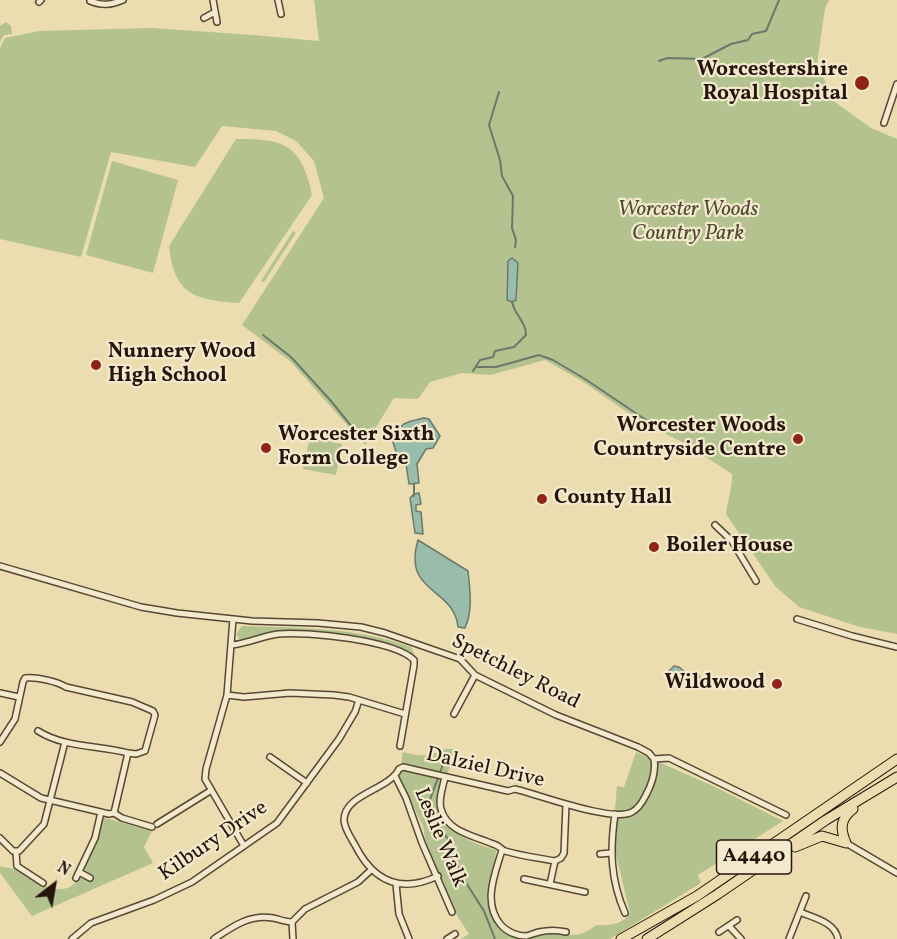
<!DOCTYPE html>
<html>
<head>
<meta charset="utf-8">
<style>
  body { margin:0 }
  #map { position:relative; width:897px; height:939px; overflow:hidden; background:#ecddb0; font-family:Vollkorn,serif }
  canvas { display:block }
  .north { position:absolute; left:24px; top:855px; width:60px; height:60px; -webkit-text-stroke:4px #f3e9cc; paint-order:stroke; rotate:31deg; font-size:16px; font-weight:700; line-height:24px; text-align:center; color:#25150c }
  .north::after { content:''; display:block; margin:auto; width:21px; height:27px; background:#25150c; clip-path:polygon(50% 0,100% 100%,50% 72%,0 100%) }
</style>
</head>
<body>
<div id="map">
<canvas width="897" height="939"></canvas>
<div class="north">N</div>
</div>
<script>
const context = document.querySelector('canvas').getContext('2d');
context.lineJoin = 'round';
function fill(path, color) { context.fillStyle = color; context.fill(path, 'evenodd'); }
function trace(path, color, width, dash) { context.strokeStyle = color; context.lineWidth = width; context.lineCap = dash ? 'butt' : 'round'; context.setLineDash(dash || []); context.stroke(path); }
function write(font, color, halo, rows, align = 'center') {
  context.font = font + ' Vollkorn,serif'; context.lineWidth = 4.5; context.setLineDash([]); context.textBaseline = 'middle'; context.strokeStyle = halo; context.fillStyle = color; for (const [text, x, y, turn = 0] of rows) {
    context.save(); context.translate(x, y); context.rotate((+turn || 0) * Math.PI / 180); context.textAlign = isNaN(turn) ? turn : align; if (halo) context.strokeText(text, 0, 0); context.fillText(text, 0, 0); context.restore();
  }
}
const green = new Path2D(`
  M314 0H829L825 8 817 64 835 102 871 128 897 139V634L860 627 799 607 775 586 726 514C728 498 732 491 732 474L686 444 658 430 624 410 582 381 545 360 490 375 462 373 430 382 418 399 394 398 365 445 290 361 242 325 324 198 314 161 296 141 276 131 222 126 195 167 111 152 81 257 0 239V48L5 38 39 31 152 28 253 35 319 41Z
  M6 22 11 26 12 34 4 35 0 42V26Z
  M236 139C284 138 302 145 312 195L239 303C195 300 174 295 169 246Z
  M112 161 178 180 153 273 86 255Z
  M293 231 296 233 264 282 261 281Z
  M310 437 342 444 336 475 303 469Z
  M242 626C300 628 356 627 411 647L414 653 413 654 408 651C354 636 298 621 243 640H240L236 634Z
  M446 749H454C452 756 452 765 448 772 446 776 441 779 440 783 424 824 465 841 496 850 496 858 493 865 491 873 482 908 488 929 525 939H461L469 934 458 917 426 844 423 826 399 778 403 752C420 757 429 757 446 749Z
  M636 752 713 786 783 821 698 875 701 883 610 939H526C536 938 547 933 556 934 578 934 576 939 597 925 609 926 624 924 630 913L615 851 617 825 615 808 617 786 624 787Z
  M102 817 152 831 144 847 153 863 32 916 0 873V866C4 867 16 869 18 870 32 876 45 891 62 889 76 888 74 877 91 876L85 872 84 867 97 841Z`);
const water = new Path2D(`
  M512 258 518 263 516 300 512 302 507 300 508 261Z
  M424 418 429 419 440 436 433 448 426 449 417 464 419 483 409 484 406 464 396 452 392 439C401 422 406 422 424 418Z
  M419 493 421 504 416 505V511L421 512 423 534 415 533 410 498 414 494Z
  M418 540 468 571C470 591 473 610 465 628L458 627C454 587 402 594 418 540Z
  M674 666 679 667 686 673H698L701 680C691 684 675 680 668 672Z`);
const stream = new Path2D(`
  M659 61 667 58 702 59 731 44 748 40 752 34 766 31 779 0
  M499 92 489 125 500 160 502 176 513 196 512 228 516 240 515 247
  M263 335 291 357 331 401 360 437
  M477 367H496L539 355 553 360 585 379 652 424
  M473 371 480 360 493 357 495 351 514 347 526 335C526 321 515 316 512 302
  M414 484V496
  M440 748 442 767 427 808 452 845 453 855 463 878 484 911 495 939`);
const minor = new Path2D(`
  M213 0 217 22
  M278 0 281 14
  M90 1C102 6 111 5 123 0
  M39 2 41 0
  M204 18 215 12
  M884 123 897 84
  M715 525 732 541 756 581
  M0 566 141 607 177 613 252 621 318 623 361 627 385 633 460 659 475 675 481 678 556 715 638 747 649 753 654 759 669 758 786 815
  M233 619 227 695 206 769 205 779 244 846
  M797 619 852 636 897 647
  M232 645C248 643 263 636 278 634 306 631 394 640 414 660V665L400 746
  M0 693 19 697
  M227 695 244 697 290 693 334 695 349 697 405 714
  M454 714 475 675
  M38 731C65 748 99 745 128 753
  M0 742 15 719 23 682 25 678C37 677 56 681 66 687L132 702 153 711 155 715 145 751 136 754 128 753 114 813
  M270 757 307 783
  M0 773 41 798 109 814 114 813 122 818 152 827
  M395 776 406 798 422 843 452 912
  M445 777C443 787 438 799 441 809 447 832 475 836 493 844 498 845 501 849 505 851 521 856 539 858 555 861
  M615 814C610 849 610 879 625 913
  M157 824 210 791
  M0 838 13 851H19L44 824 65 742
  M846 843 897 873
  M502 850C495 874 482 903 501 925 507 932 517 936 526 936 530 935 535 933 539 932 548 930 557 930 566 932
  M16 852 17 866 43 883
  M600 854 611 853
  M79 872 90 878
  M438 876C400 894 373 881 355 845 351 838 344 828 344 820 344 794 389 790 399 769L403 767 508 791 515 789C537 794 613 823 632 812 638 809 643 801 646 795 652 784 656 772 654 759
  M76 878 95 838 101 812
  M524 879 585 892
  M396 884 399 914 409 939
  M550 884 555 861 561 858 564 853 566 804
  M800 912C814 918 835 922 838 939
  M292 922 305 909 358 882 371 870
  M292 922 293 939
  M729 926 741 939
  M719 932 737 920
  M72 939 91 923 154 900 192 882 277 823 339 739 355 712 359 700
  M214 939C232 927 249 914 273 918 279 919 285 922 292 922
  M447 939 455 934
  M789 939 806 896`);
const trunk = new Path2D(`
  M846 843C840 829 840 819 853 809
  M795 847 822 836 846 843
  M621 939 697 896 897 759
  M647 939 718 894 826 820 897 777`);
const markers = [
  [862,83,8,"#8f2418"],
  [96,365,6,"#8f2418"],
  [798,439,6,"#8f2418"],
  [266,448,6,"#8f2418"],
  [542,499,6,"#8f2418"],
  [654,547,6,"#8f2418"],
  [777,684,6,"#8f2418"]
];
const shields = [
  [754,857,75]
];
const shieldNames = [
  ["A4440",754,857]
];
const poiNames = [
  ["Worcestershire",848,71,"right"],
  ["Royal Hospital",848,95,"right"],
  ["Nunnery Wood",108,353],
  ["High School",108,377],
  ["Worcester Woods",786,427,"right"],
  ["Countryside Centre",786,451,"right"],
  ["Worcester Sixth",278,436],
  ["Form College",278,460],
  ["County Hall",554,499],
  ["Boiler House",666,547],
  ["Wildwood",765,684,"right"]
];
const parkNames = [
  ["Worcester Woods",688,211],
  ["Country Park",688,235]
];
const streetNames = [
  ["Spetchley Road",515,673,27],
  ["Dalziel Drive",485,769,13],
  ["Leslie Walk",439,838,67],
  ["Kilbury Drive",214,842,-34]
];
fill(green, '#b3c28e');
fill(water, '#99bcab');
trace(water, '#6b796b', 1.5);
trace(stream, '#6b796b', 2);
trace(minor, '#574735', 8);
trace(trunk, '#25150c', 11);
trace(minor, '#f3e9cc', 5);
trace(trunk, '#ecddb0', 9);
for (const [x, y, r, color] of markers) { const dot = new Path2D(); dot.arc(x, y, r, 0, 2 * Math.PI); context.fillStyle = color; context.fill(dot); trace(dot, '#f3e9cc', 2); }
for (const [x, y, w] of shields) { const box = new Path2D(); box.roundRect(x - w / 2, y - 17, w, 34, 4.5); context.fillStyle = '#f3e9cc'; context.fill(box); trace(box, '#25150c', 1.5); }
write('bold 20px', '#25150c', null, shieldNames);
write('bold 21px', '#25150c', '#f3e9cc', poiNames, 'left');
write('italic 21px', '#504933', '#f3e9cc', parkNames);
write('21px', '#25150c', '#f3e9cc', streetNames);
</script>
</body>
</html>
